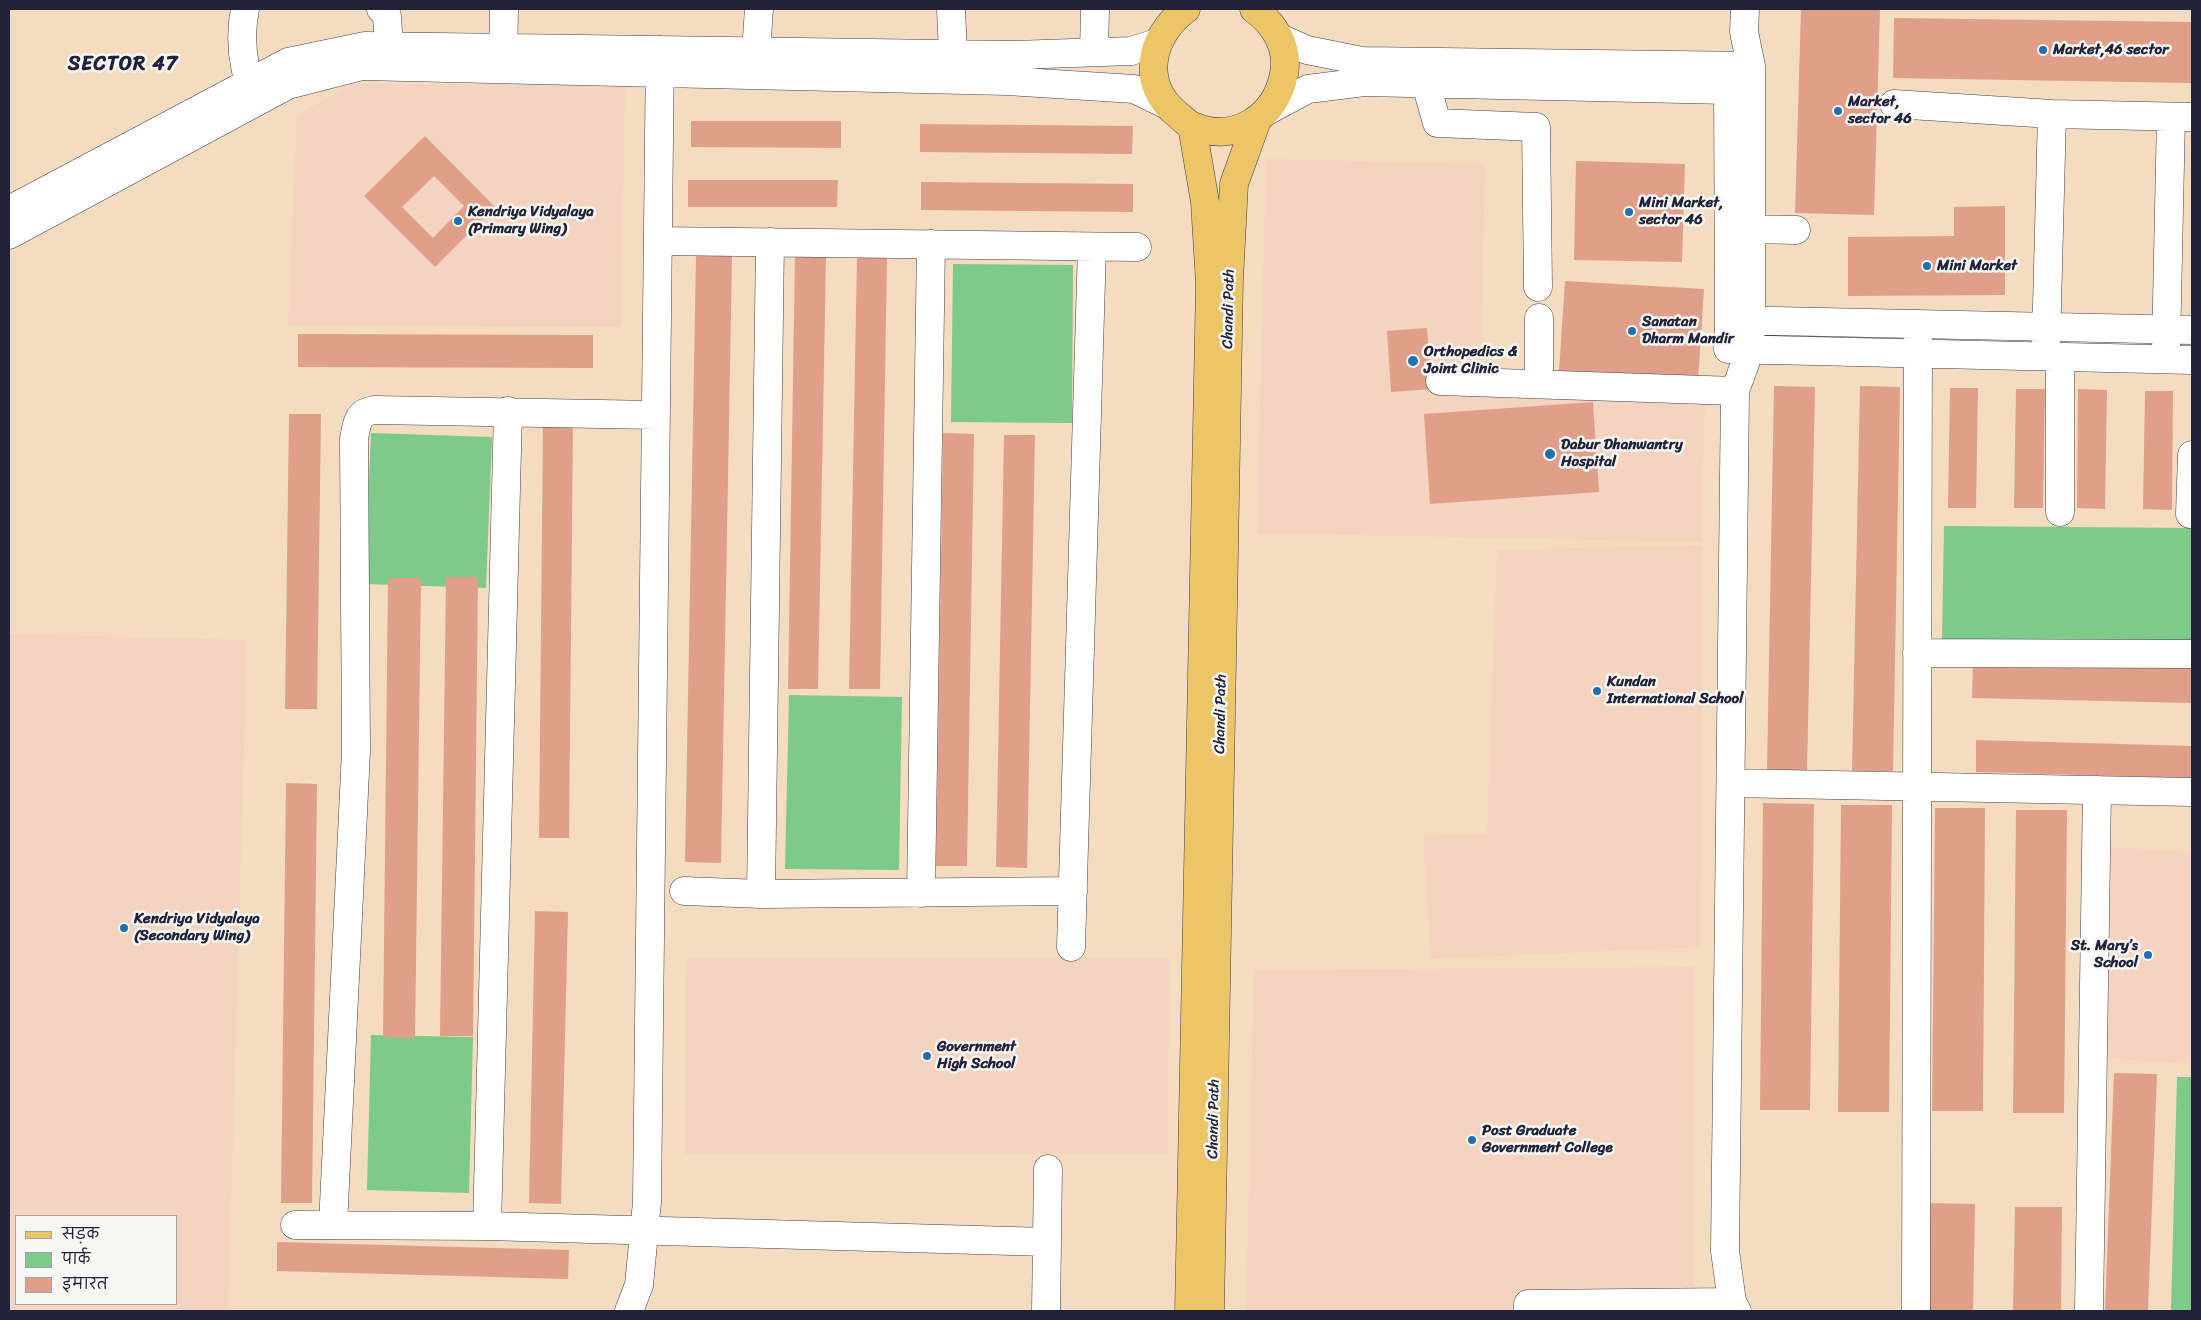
<!DOCTYPE html>
<html>
<head>
<meta charset="utf-8">
<style>
  body { margin:0 }
  #map { position:relative; width:2201px; height:1320px; overflow:hidden; background:#f3dcbf; font-family:Sriracha,"Playpen Sans Deva",sans-serif }
  canvas { display:block }
  .frame { position:absolute; inset:0; border:10px solid #22223b; pointer-events:none }
  .legend { position:absolute; left:15px; top:1215px; width:162px; height:90px; box-sizing:border-box; background:#f6f6f2; border:1px solid #a1a1a9; margin:0; padding:6px 9px; list-style:none; font-size:15px; color:#22223b }
  .legend li { display:flex; align-items:center; gap:10px; height:25px }
  .legend b { width:25px; border:1px solid #a1a1a9 }
</style>
</head>
<body>
<div id="map">
<canvas width="2201" height="1320"></canvas>
<div class="frame"></div>
<ul class="legend">
<li><b style="height:6px;background:#ecc569"></b>सड़क</li>
<li><b style="height:14px;background:#7eca88"></b>पार्क</li>
<li><b style="height:14px;background:#e09f88"></b>इमारत</li>
</ul>
</div>
<script>
const context = document.querySelector('canvas').getContext('2d');
context.lineJoin = 'round';
function fill(path, color) { context.fillStyle = color; context.fill(path, 'evenodd'); }
function trace(path, color, width, dash) { context.strokeStyle = color; context.lineWidth = width; context.lineCap = dash ? 'butt' : 'round'; context.setLineDash(dash || []); context.stroke(path); }
function write(font, color, halo, rows, align = 'center') {
  context.font = font + ' Sriracha,sans-serif'; context.lineWidth = 5; context.setLineDash([]); context.textBaseline = 'middle'; context.strokeStyle = halo; context.fillStyle = color; for (const [text, x, y, turn = 0] of rows) {
    context.save(); context.translate(x, y); context.rotate((+turn || 0) * Math.PI / 180); context.textAlign = isNaN(turn) ? turn : align; if (halo) context.strokeText(text, 0, 0); context.fillText(text, 0, 0); context.restore();
  }
}
const built = new Path2D(`
  M352 84H625L621 327 288 326 297 115Z
  M1266 159 1485 164 1480 395 1705 400 1701 542 1257 533Z
  M1703 545 1700 947 1431 959 1423 836 1487 833 1497 550Z
  M9 634 247 640 228 1311H9ZM176 1216V1304H16V1216Z
  M2109 847 2192 852V1064L2099 1058Z
  M686 958H1169L1168 1154H685Z
  M1695 967 1693 1311H1246L1254 970Z`);
const green = new Path2D(`
  M953 264 1073 265 1072 423 951 422Z
  M371 433 492 437 486 588 365 584Z
  M1944 526 2192 528V641L1942 640Z
  M789 695 902 697 899 870 785 869Z
  M371 1035 473 1037 469 1193 367 1190Z
  M2177 1077H2192V1311H2171Z`);
const building = new Path2D(`
  M1801 9H1880L1874 215 1795 213Z
  M1894 18 2192 22V83L1893 78Z
  M691 121H841V148L691 147Z
  M920 124 1133 126 1132 154 920 152Z
  M425 136 495 207 435 267 364 196ZM434 176 464 206 433 238 402 207Z
  M1576 161 1685 164 1682 262 1574 260Z
  M688 180H838L837 207H688Z
  M921 182 1133 184V212L921 210Z
  M2005 206V295L1848 296V237L1954 236V207Z
  M696 256H732L721 863 685 862Z
  M795 256H826L818 689H788Z
  M857 256H887L880 689H849Z
  M1565 281 1704 289 1698 381 1559 372Z
  M1427 328 1432 389 1391 392 1387 331Z
  M298 334 593 335V368L298 367Z
  M1774 386 1815 387 1807 772 1767 771Z
  M1860 386 1900 387 1893 771H1852Z
  M1950 388H1978L1976 508H1948Z
  M2016 389H2045L2043 508H2014Z
  M2078 389 2107 390 2105 509 2077 508Z
  M2145 391H2173L2172 510 2143 509Z
  M1593 402 1599 492 1430 504 1424 414Z
  M289 414H321L317 709H285Z
  M543 421H573L569 838H539Z
  M943 433 974 434 967 866H936Z
  M1004 435H1035L1027 868 996 867Z
  M446 577H478L473 1036H440Z
  M388 578H421L415 1038 383 1037Z
  M1973 663 2192 668V703L1972 698Z
  M1976 740 2192 746V778L1976 772Z
  M286 783 317 784 312 1203H281Z
  M1763 803 1814 804 1810 1110H1760Z
  M1841 805H1892L1889 1112H1838Z
  M1935 808H1985L1983 1111H1932Z
  M2016 810H2067L2064 1113H2013Z
  M535 911 568 912 561 1204 529 1203Z
  M2114 1073 2157 1074 2148 1311H2105Z
  M1927 1203 1975 1204 1973 1311H1926Z
  M2015 1207H2062L2061 1311H2013Z
  M277 1242 569 1250 568 1279 277 1271Z`);
const minor = new Path2D(`
  M245 9C239 39 243 70 255 99
  M381 9 387 16 390 64
  M951 9 953 54
  M1280 38 1307 50 1362 61 1751 66
  M756 51 759 9
  M1094 52 1095 9
  M503 67 504 9
  M1728 72 1729 337
  M1426 84 1437 123 1536 127 1538 287
  M1894 104 2052 114 2192 117
  M1267 111 1308 89 1364 82 1728 90 1751 87
  M9 210 288 62 365 46 1015 55 1131 51 1157 43
  M1751 229 1796 230
  M9 235 288 85 362 66 1007 81 1134 89 1165 104
  M658 241 1137 247
  M1729 320 2192 330
  M2046 345 2052 114
  M2166 348 2171 117
  M1728 349 2192 360
  M1440 381 1735 391
  M1539 384V318
  M2060 512V357
  M2190 514 2192 455
  M1917 653 2192 654
  M1731 783 2192 792
  M684 891 761 894 1073 891
  M921 893 931 244
  M761 894 770 242
  M1071 947 1092 247
  M295 1225 487 1226 1047 1242
  M333 1225 356 751 354 439C357 423 357 412 375 410L656 415
  M487 1226 508 411
  M629 1311 639 1285 647 1202 660 50
  M1046 1311 1048 1169
  M1528 1311V1304L1732 1302
  M1737 1311 1732 1302 1725 1251 1735 391 1750 350 1751 320V66L1744 32 1745 9
  M1916 1311 1918 324
  M2089 1311 2097 790`);
const major = new Path2D(`
  M1186 9C1150 36 1139 84 1178 115 1182 118 1187 124 1193 126 1235 144 1276 117 1284 74 1289 48 1275 24 1254 9
  M1189 1311 1210 284 1205 202 1192 126
  M1210 1311 1229 280 1234 184 1257 120`);
const markers = [
  [2043,50,5,"#1f6fb2"],
  [1838,111,5,"#1f6fb2"],
  [1629,212,5,"#1f6fb2"],
  [458,221,5,"#1f6fb2"],
  [1927,266,5,"#1f6fb2"],
  [1632,331,5,"#1f6fb2"],
  [1413,361,6,"#1f6fb2"],
  [1550,454,6,"#1f6fb2"],
  [1597,691,5,"#1f6fb2"],
  [124,928,5,"#1f6fb2"],
  [2148,955,5,"#1f6fb2"],
  [927,1056,5,"#1f6fb2"],
  [1472,1140,5,"#1f6fb2"]
];
const poiNames = [
  ["Market,46 sector",2053,50],
  ["Market,",1848,102],
  ["sector 46",1848,119],
  ["Mini Market,",1639,203],
  ["sector 46",1639,220],
  ["Kendriya Vidyalaya",468,212],
  ["(Primary Wing)",468,229],
  ["Mini Market",1937,266],
  ["Sanatan",1642,322],
  ["Dharm Mandir",1642,339],
  ["Orthopedics &",1424,352],
  ["Joint Clinic",1424,369],
  ["Dabur Dhanwantry",1561,445],
  ["Hospital",1561,462],
  ["Kundan",1607,682],
  ["International School",1607,699],
  ["Kendriya Vidyalaya",134,919],
  ["(Secondary Wing)",134,936],
  ["St. Mary’s",2138,946,"right"],
  ["School",2138,963,"right"],
  ["Government",937,1047],
  ["High School",937,1064],
  ["Post Graduate",1482,1131],
  ["Government College",1482,1148]
];
const streetNames = [
  ["Chandi Path",1229,309,-89],
  ["Chandi Path",1221,714,-89],
  ["Chandi Path",1214,1119,-89]
];
const districtNames = [
  ["SECTOR 47",123,65]
];
fill(built, '#f5d3c1');
fill(green, '#7eca88');
fill(building, '#e09f88');
trace(minor, '#413e4f', 29);
trace(major, '#413e4f', 29);
trace(minor, '#fff', 28);
trace(major, '#ecc569', 28);
for (const [x, y, r, color] of markers) { const dot = new Path2D(); dot.arc(x, y, r, 0, 2 * Math.PI); context.fillStyle = color; context.fill(dot); trace(dot, '#f6f6f2', 2); }
write('bold 15px', '#22223b', '#f6f6f2', poiNames, 'left');
write('15px', '#22223b', '#f6f6f2', streetNames);
context.letterSpacing = '1px';
write('bold 20px', '#22223b', '#f6f6f2', districtNames);
context.letterSpacing = '0px';
</script>
</body>
</html>
